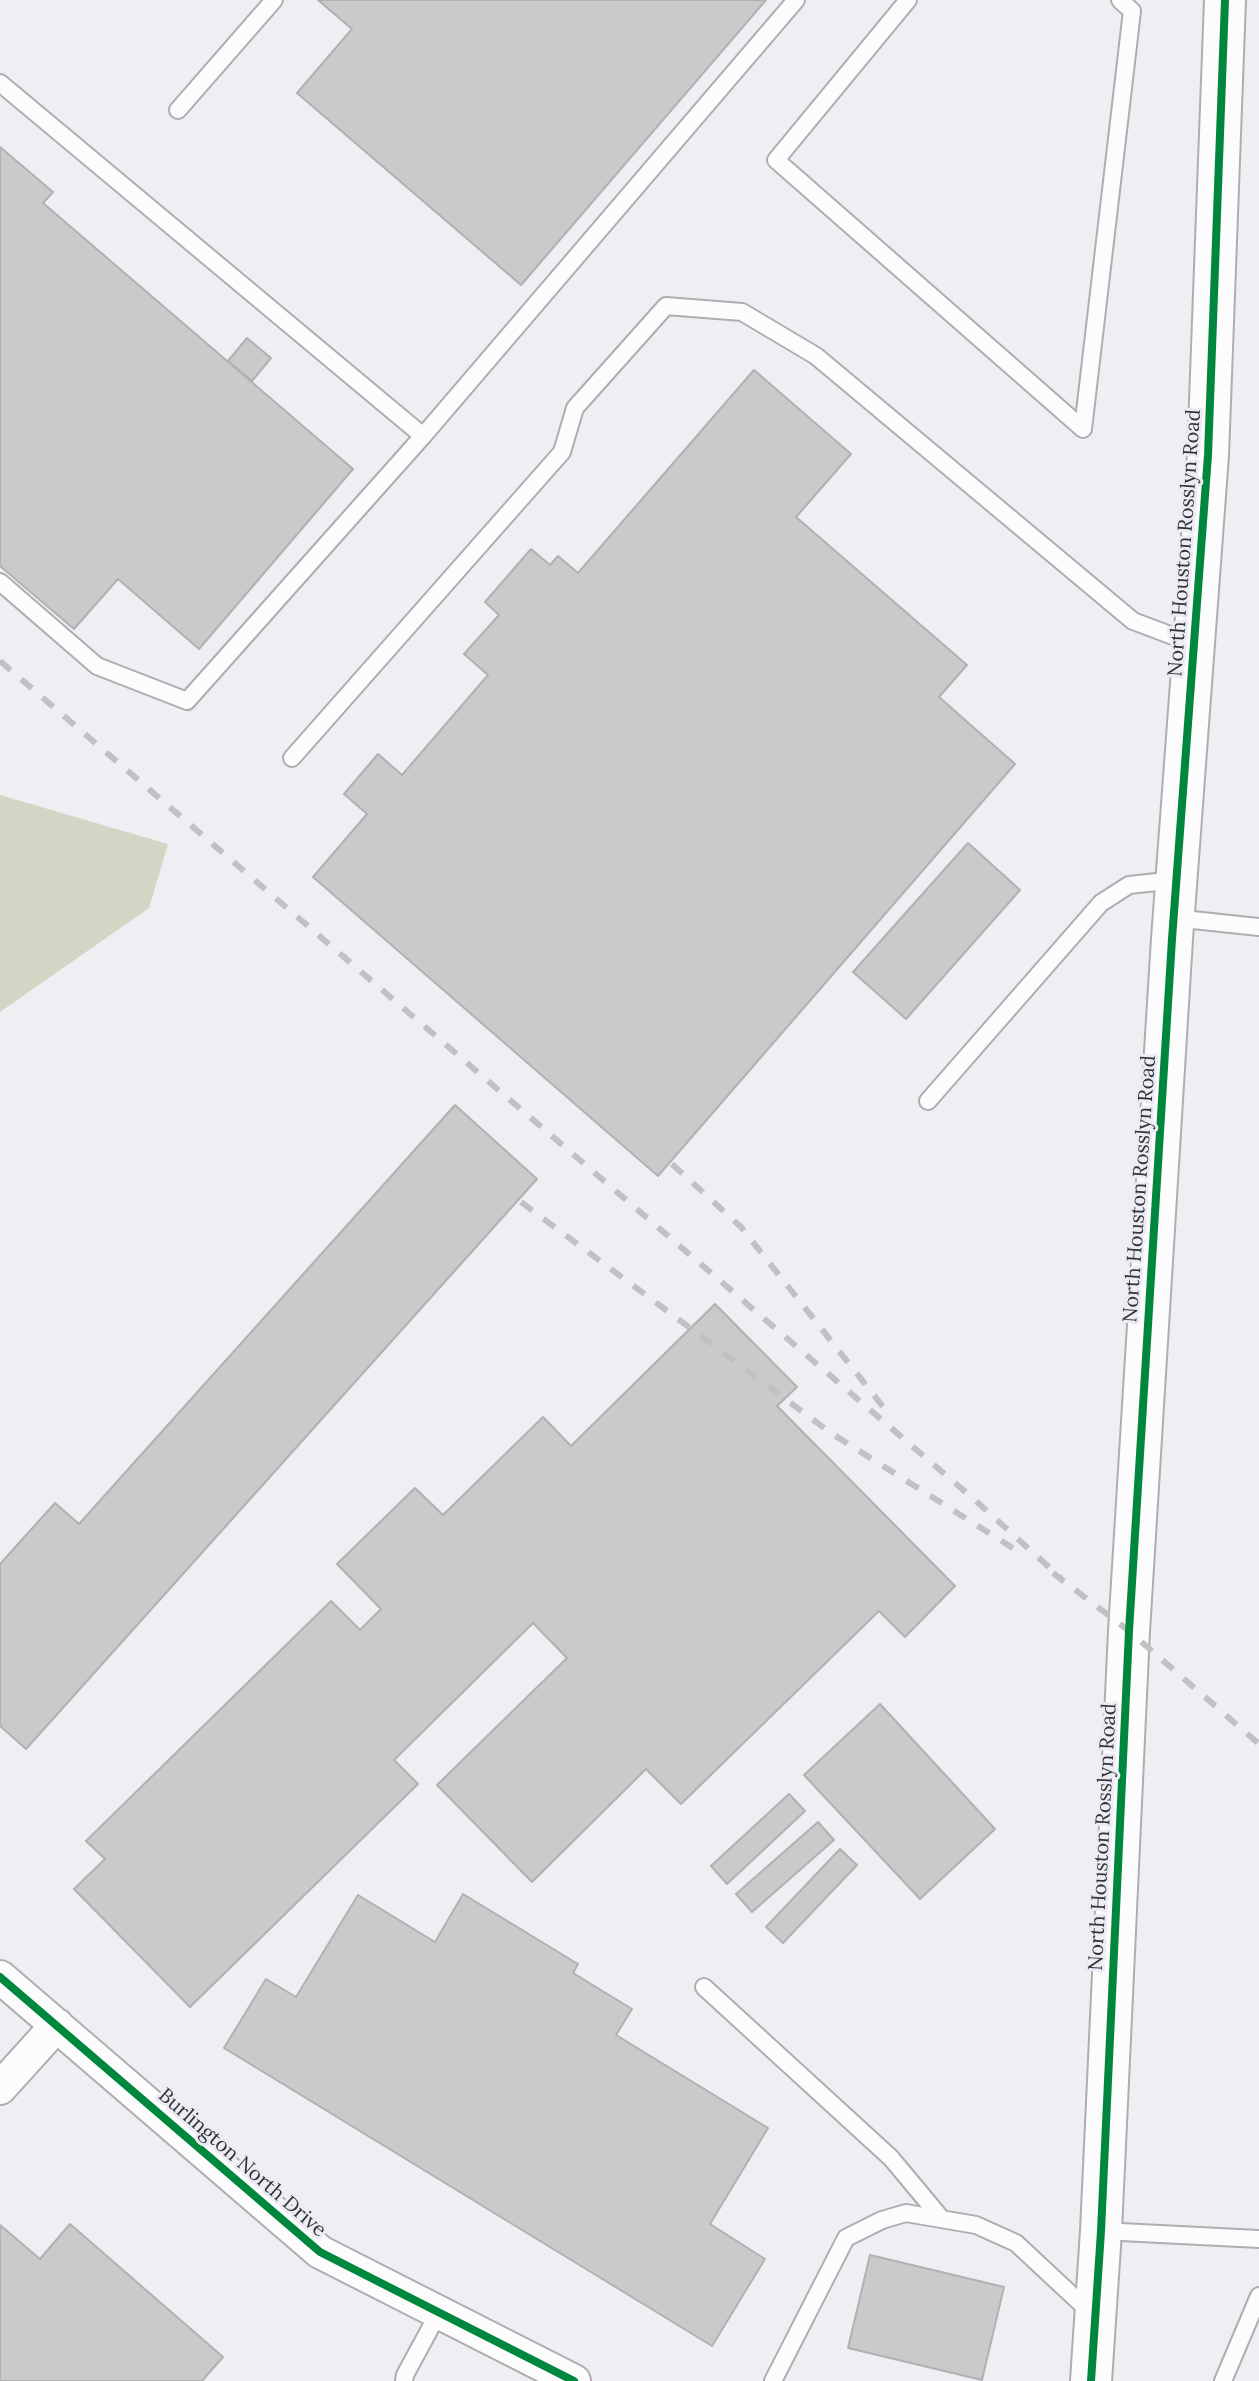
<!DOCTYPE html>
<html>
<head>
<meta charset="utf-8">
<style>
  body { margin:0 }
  canvas { display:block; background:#eeeef3 }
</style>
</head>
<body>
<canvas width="1259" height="2381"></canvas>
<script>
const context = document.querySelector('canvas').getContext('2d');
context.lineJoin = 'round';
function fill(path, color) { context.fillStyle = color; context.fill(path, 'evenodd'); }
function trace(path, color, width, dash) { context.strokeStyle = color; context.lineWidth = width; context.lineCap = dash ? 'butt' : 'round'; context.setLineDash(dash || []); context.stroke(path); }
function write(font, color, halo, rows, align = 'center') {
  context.font = font + ' Lora,serif'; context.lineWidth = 6; context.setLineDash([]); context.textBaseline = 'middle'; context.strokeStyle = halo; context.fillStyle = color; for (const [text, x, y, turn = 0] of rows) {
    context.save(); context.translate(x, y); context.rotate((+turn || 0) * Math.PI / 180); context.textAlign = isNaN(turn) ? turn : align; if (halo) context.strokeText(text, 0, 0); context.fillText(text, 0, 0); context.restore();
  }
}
const green = new Path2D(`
  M0 795 168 844 149 908 0 1012Z`);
const building = new Path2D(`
  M318 0H766L521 285 297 93 352 29Z
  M0 147 53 192 43 203 353 469 199 649 118 579 74 629 0 566Z
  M247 338 271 358 252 381 228 361Z
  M754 370 851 454 796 517 967 665 939 697 1015 764 658 1176 313 877 367 814 344 794 378 754 402 775 488 675 464 654 499 615 485 602 531 549 550 565 558 556 578 573Z
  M968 843 1020 890 906 1019 853 972Z
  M455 1105 537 1179 26 1749 0 1726V1564L55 1503 79 1524Z
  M715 1304 797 1387 777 1406 955 1586 905 1637 879 1611 681 1804 646 1769 532 1882 437 1785 567 1658 533 1623 394 1760 418 1784 190 2007 74 1889 105 1859 86 1841 331 1601 360 1630 381 1609 337 1564 415 1488 443 1515 543 1417 571 1446Z
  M880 1704 995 1829 920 1899 804 1775Z
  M789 1794 805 1811 727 1884 711 1866Z
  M818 1822 834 1840 752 1912 736 1894Z
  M840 1849 857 1865 783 1943 766 1927Z
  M463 1894 578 1964 573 1973 632 2009 616 2035 768 2128 710 2224 765 2259 712 2346 224 2048 266 1979 296 1997 358 1895 435 1942Z
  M70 2224 223 2357 202 2381H0V2225L40 2259Z
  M870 2255 1004 2287 982 2380 848 2348Z`);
const service = new Path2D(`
  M908 0 776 160 1083 429 1132 11 1120 0
  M0 83 423 436 187 701 97 666 0 582
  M178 110 274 0
  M423 436 796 0
  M292 758 562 452 575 408 666 306 742 312 816 356 1133 621 1194 644
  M1174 918 1259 927
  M928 1101 1101 903 1129 885 1175 880
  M704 1987 891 2158 941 2218
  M1101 2231 1259 2239
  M404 2381 405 2375 439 2312
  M773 2381 846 2238 882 2220 906 2213 976 2225 1016 2243 1090 2312
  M1223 2381 1259 2296`);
const minor = new Path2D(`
  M0 1977 320 2252 574 2381
  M0 2088 57 2025`);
const tertiary = new Path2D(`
  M1091 2381 1101 2231 1129 1631 1172 939 1208 455 1225 0`);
const rail = new Path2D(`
  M0 661 976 1501 1061 1578
  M672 1164 741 1227 888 1413
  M521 1202 831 1433 1022 1554
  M1053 1573 1129 1631 1259 1744`);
const cycleway = new Path2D(`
  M0 1977 320 2252 574 2381
  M1091 2381 1101 2231 1129 1631 1172 939 1208 455 1225 0`);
const streetNames = [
  ["North Houston Rosslyn Road",1185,543,-86],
  ["North Houston Rosslyn Road",1140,1189,-86],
  ["North Houston Rosslyn Road",1103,1837,-87],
  ["Burlington North Drive",242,2163,41]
];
fill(green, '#d3d6c4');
fill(building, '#cbcacb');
trace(building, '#b2b0b2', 2);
trace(service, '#aeaeb2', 20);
trace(minor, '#aeaeb2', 36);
trace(tertiary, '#aeaeb2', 44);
trace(service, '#fcfcfd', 16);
trace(minor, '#fcfcfd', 32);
trace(tertiary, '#fcfcfd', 40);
trace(rail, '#c1c1c3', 6, [14, 14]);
trace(cycleway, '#00873e', 8);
write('20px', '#343437', '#ececf5', streetNames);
</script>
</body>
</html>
